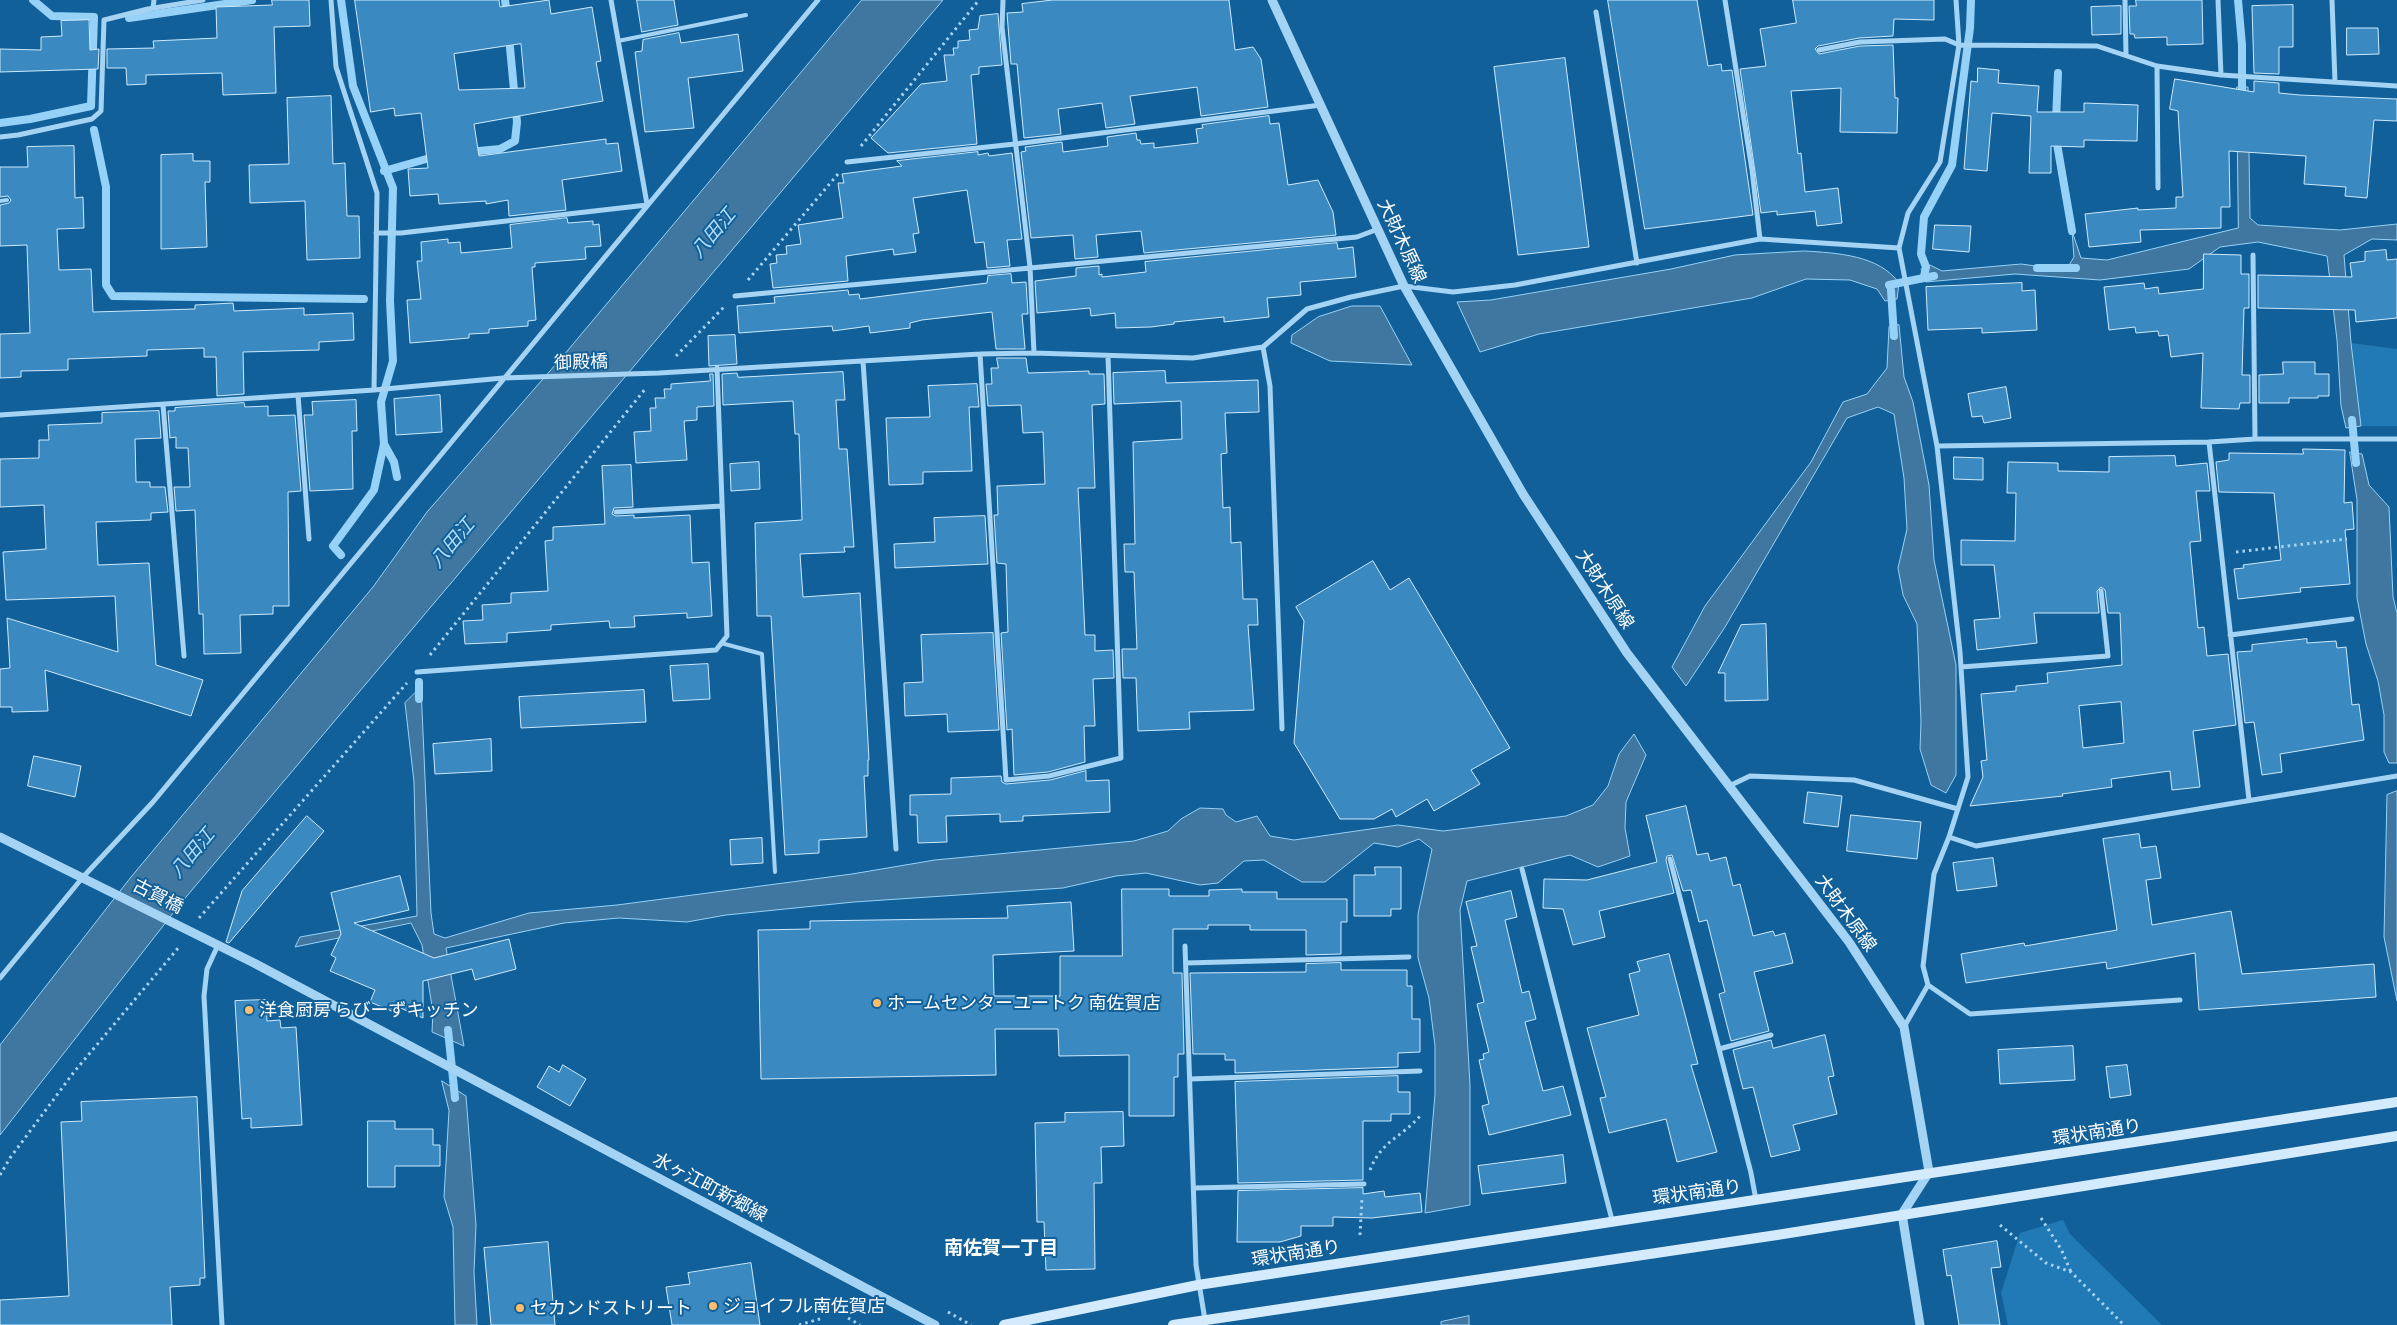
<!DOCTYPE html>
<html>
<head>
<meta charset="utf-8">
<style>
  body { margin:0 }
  canvas { display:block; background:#126099 }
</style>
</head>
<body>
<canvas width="2397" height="1325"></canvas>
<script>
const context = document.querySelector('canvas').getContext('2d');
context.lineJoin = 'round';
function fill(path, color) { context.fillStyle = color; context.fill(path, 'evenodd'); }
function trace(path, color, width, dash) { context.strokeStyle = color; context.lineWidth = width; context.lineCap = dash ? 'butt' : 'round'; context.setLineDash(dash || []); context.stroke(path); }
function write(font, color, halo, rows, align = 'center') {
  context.font = font + ' Commissioner,"Noto Sans JP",sans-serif'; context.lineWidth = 4; context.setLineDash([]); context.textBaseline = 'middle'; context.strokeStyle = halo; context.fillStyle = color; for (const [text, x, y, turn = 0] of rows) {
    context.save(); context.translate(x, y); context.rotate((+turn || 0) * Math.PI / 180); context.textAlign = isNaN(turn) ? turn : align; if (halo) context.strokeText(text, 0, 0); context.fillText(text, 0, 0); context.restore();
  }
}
const green = new Path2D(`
  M2351 343 2397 349V426H2361Z
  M2063 1220 2070 1234 2162 1325H2008L2001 1293 2020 1233Z`);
const water = new Path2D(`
  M862 0H943L181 903 0 1135V1045L131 877 373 587 427 512 563 356Z
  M2237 87H2248L2250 218 2258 225 2340 230 2397 224V240L2372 239 2344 255 2351 343 2361 426 2346 428 2341 406 2337 340 2327 256 2258 242 2220 247 2189 269 2100 280 2015 274 1926 282 1921 269 1930 265 1942 271 2021 264 2066 270 2074 257 2072 231 2081 258 2107 260 2238 228Z
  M1805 251C1837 253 1879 255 1899 283L1897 299 1885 301 1877 289 1850 280 1806 279 1752 298 1539 334 1480 352 1457 302 1491 300 1671 269 1735 255Z
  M1352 306H1380L1412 365 1330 361 1291 343 1292 335 1318 317Z
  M1899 325 1904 377 1913 402 1929 485 1934 560 1956 665V775L1946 793 1931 785 1920 749 1921 722 1917 624 1903 595 1898 568 1907 529 1904 478 1894 414 1878 407 1847 418 1725 627 1686 686 1672 667 1705 606 1811 462 1843 402 1867 394 1887 368 1889 327Z
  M2350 452 2362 454 2369 485 2389 507 2393 597 2397 613V763H2389L2384 752V715L2378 681 2366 644 2357 598V500Z
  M421 687 431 913 434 934 445 938 529 913 617 905 852 874 935 860 1134 841 1168 831 1181 819 1200 808 1223 809 1226 815 1236 822 1257 816 1270 836 1294 840 1398 825 1443 831 1566 816 1593 805 1608 786 1619 754 1634 734 1646 755 1626 802 1625 828 1630 856 1598 867 1570 855 1467 881 1460 910 1470 1085V1205L1425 1213 1435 1094V1046L1429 998 1418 958V914L1432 849 1419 839 1398 847 1374 843 1325 882H1302L1264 860 1244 861 1218 883 1200 885 1146 873 1116 876 1063 888 854 902 726 915 687 922 619 918 564 923 446 948 464 1046 432 1032 433 1012 422 945 411 923 295 947 300 937 417 916 414 782 405 703Z
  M2397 791V1001L2384 937 2387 795Z
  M442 1081 466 1096 476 1225 474 1272 477 1325H455L453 1227 444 1197 449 1111Z
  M1469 1316V1325H1441V1322Z`);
const stream = new Path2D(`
  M341 0 353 86 393 188 390 301 393 361 381 402 384 444 374 490 333 546 341 555
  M505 0 507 15
  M2238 0 2242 45V95
  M129 18 252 0
  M2056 121 2058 73
  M0 123 30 119 91 106 94 17 52 16 33 0
  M94 130 106 187V285L113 296 364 299
  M2056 138 2072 231
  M468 152 500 149 515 141 517 122 509 37
  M384 171 437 156
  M2037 268H2076
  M1924 276 1926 267 1921 254 1924 217 1952 165 1970 28 1971 0
  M1889 285 1934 276
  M1891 290 1894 336
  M2352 420 2356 463
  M384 444 394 462 397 477
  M419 682V699
  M448 1030 455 1098`);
const building = new Path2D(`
  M272 0H309L310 26 274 27 276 93 223 95 222 73 146 75V84L127 85 126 68H107V49L154 48 153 41 217 38 216 7 272 5Z
  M355 0H499L500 7 549 0 551 14 592 7 601 61 596 62 603 101 474 124 479 156 606 139V144L618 143 622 171 562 180 566 210 509 216 508 200 486 204V201L439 204 438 194 410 196 408 169 428 168 421 113 395 116 394 108 371 112ZM521 44 525 88 459 90 454 54Z
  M637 0H674L678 25 642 32Z
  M1053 0H1229L1235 50 1253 47 1261 59 1268 107 1201 116 1197 87 1130 96 1135 124 1106 128 1102 103 1058 109 1061 134 1024 138 1017 64H1011L1007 13 1023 12 1022 4Z
  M1608 0H1697L1708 66 1721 64 1722 71 1732 70 1753 215 1645 229Z
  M1793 0H1934V20L1894 19 1893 36 1859 38 1818 46 1815 49 1819 54 1860 46 1893 45 1895 98H1898L1897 133 1840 132 1841 88 1791 91 1798 154 1801 153 1805 192 1838 188 1842 223 1817 226 1815 211 1777 215V211L1761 213 1740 69 1766 66 1760 29 1796 23Z
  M2136 0H2202L2203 44 2167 45V37L2135 38 2134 34H2130L2129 6H2136Z
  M2293 5V47H2279V74L2254 73 2252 6Z
  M2121 6V34L2092 35 2091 7Z
  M998 14 1002 65 979 67V74L971 75 977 144 888 153 871 138 921 84 947 81 944 55H954L953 48H958V41L970 40 969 30 978 29 980 16Z
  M89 20 90 50 99 49 98 69 0 72V49L41 50V37L62 36 61 21Z
  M2347 28H2378L2379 54 2347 55Z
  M679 33 681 43 738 34 743 71 688 78 694 128 645 132 635 52 642 51 643 40Z
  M1565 58 1589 247 1518 255 1494 67Z
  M1978 68 1999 70 1998 83 2039 86 2037 112H2084V103L2138 105 2137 141 2084 140V147L2051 146V173H2029L2031 116 1992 113 1987 171 1964 169 1971 81 1977 82Z
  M2175 79 2254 92V81L2279 83V93L2300 95 2397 99V121L2374 120 2367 198 2345 196 2346 187 2304 184 2306 156 2229 151 2230 207H2221V228L2140 230 2141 242 2089 247 2085 214 2138 208V210L2176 208V197H2183L2178 111 2170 109Z
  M331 96 333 164 345 163 347 216H359L360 258 307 260 305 201 250 203 249 165 289 164 287 98Z
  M1269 116 1270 124 1279 123 1288 185 1318 180 1333 212 1336 235 1144 253 1141 231 1096 235 1098 257 1075 259 1073 235 1031 238 1021 152 1026 151 1025 147 1062 142 1063 152 1108 146 1107 137 1136 133 1137 140H1140L1141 144 1154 143V148L1198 143 1196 129 1203 128 1202 125Z
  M74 146 75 198 83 197 84 228 57 229 59 270 91 269 93 312 195 309V305L233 303 234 311 304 308V315L353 313 354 340 319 342V350L243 352 244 394 217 396 216 357H204V348L147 350V356L68 359V370L21 371V377L0 378V334L30 333 27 245 0 246V205L9 203 11 200 8 196 0 197V167H28L27 147Z
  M978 152V155L988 153 989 156 1012 153 1022 239 1007 240 1010 266 987 268 984 242 975 243 967 190 913 198 919 233 913 234 916 252 894 255 893 249 846 256 848 281 773 288 770 264 777 263 776 255 787 254 786 246 801 244 798 225 843 218 838 183H844L842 174 902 166 897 161Z
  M193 154V161H210V182H205L207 247 161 249V155Z
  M567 218 568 223 593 221V225L599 224 601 246 585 247 586 259 535 263V267H532L536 320 528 321V326L489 329V333L469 334V338L410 343 407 300 421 299 417 261H422L421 242 448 239V243L460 242 461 253 512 248 510 225Z
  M1935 225 1971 226 1969 252 1933 249Z
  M1337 243 1338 249 1353 247 1356 277 1300 282 1301 295 1267 298 1269 317 1224 322V317L1174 322V324L1151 327 1116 328 1115 313 1091 316 1090 308 1037 313 1035 281 1076 276V268L1099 266V275L1102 274V277L1146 272 1145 262Z
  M2386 250 2387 260 2397 259V318L2356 322 2355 310 2258 308V275L2352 277 2350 263 2365 261V252Z
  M2204 254 2241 255V274H2249V308H2244L2242 375H2250V403H2240L2239 409 2201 408 2203 353 2171 357 2168 335 2159 336 2158 331 2136 333 2135 327 2109 330 2104 287 2144 283 2145 289 2158 287 2159 294 2203 289Z
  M1011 274 1012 283 1026 282 1028 314H1022L1025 349H996L992 312 922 320 910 323V328L870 333 869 326 833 331 832 326 739 333 737 306 775 303 774 297 848 290 849 295 859 294 860 299 987 283 988 276Z
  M2022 283V291L2035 290 2037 330 1982 333V328L1928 330 1926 287Z
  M735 335 737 364 709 366 708 336Z
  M997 358H1026L1028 373 1089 371V374H1104L1105 404 1092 405 1095 488H1078L1085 635H1095V651L1113 650 1114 678 1093 679 1095 726H1084L1085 762 1048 772 1014 775 1012 729 1007 730 1001 633 1008 632 1006 564 997 563 994 515H998L997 486 1045 484 1043 432 1023 433 1021 405 988 406 986 384H992L991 368H998Z
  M2283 362H2315V374H2329V396H2318V398H2289V403H2259V375L2283 374Z
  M1165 371 1166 383 1258 380 1259 412 1225 413 1227 453 1221 454 1223 508 1230 507 1231 543 1241 542 1243 599H1257L1258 625H1248L1254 710 1189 712 1190 729 1138 731 1136 678H1123L1122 649H1137L1134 572H1125L1124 544H1135L1133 442 1182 439 1181 401 1114 404 1113 373Z
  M843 372 845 400H836L839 449H847L854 547H844L845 552 800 554 803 597 860 593 869 760H868V776H864L867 837 819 840V853L785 855 771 616H757L755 523 802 520 799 434H795L793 401 723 405 722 374 737 373 738 377Z
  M710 374H713L714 406 697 407V420L684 421 687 460 636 463 634 432 651 431 650 408H656L655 398H665L664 389H671V384L710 381Z
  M977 384 979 407H969L972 471 923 472V484L889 485 886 418 930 417 928 386Z
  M2006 387 2011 418 1984 423 1982 416 1972 417 1968 394Z
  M440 395 442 432 396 435 394 399Z
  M356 400 357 431H352L353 489 310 491 304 415H313L312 402Z
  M244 403 245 407 268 406V416L295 415 301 491 288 492 289 606H273V614L240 615 241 653 204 654 203 614H199L195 510 176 511 174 487H190L188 448H176V437L170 438 168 411H175V408Z
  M159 411 161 438 135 439 136 482H150V487H165L168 512 151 513V520L96 522 98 565 149 563 156 665 203 680 191 716 45 670 48 711 12 712V707H0V669L10 668 7 618 118 652 115 596 6 600 3 552 46 549 44 505 0 507V459L39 458V440H49L48 425 102 423V413Z
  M2303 449 2345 450 2344 503 2352 502 2354 529 2345 530 2350 584 2300 588 2301 592 2238 599 2234 569 2244 568 2243 565 2281 560 2274 493 2219 492 2216 462 2229 460V453L2303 454Z
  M2175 456 2176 466 2207 463 2210 491H2196L2201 541 2190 542V546L2198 628 2204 627 2207 656 2228 654 2236 725 2193 731 2200 787 2172 790 2170 771 2111 779 2112 787 2062 794 2063 796 1970 806 1983 777 1981 761 1987 760 1981 694 2016 691V686L2048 683 2047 673 2122 665 2120 613H2108L2105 590 2101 587 2097 591 2099 613H2034L2037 643 1977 650 1974 620 2000 618 1994 565H1961V540L2015 541 2016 493H2007L2008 462 2058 463V471L2109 472V457ZM2121 702 2124 743 2083 748 2079 706Z
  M1954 457 1983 458V480L1954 479Z
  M759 462 760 489 731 491 730 464Z
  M631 465 633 507 614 508 612 514 616 516 634 515V518L690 515 692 563 709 562 712 616 687 618V613L634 616 635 627 610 628 609 621 551 625V630L507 633V642L465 644 463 621 483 620 482 605 511 603V593L548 591 545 541 553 540V527L605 524 602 466Z
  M985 516 988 564 895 568 894 544 935 542 934 518Z
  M1373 561 1390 590 1409 578 1510 748 1471 770 1480 784 1434 811 1427 799 1396 817 1392 809 1374 819H1340L1294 743 1304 621 1296 607Z
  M1766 624 1768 700 1725 701V673H1718L1741 625Z
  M993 633 999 730 948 732 947 714 905 716 904 683 923 682 921 635Z
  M2307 639V643L2336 641 2337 648 2346 647 2352 705 2359 704 2364 740 2280 754 2282 772 2262 775 2254 722 2245 723 2237 652 2252 651V645Z
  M708 664 710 699 673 701 670 666Z
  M644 690 646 722 521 728 519 697Z
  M491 739 492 771 435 774 433 744Z
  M34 756 81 766 75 797 28 786Z
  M1086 771V781L1109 780 1110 812 1023 816V821L1000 822V814L946 816 947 842 918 843 917 815H910V795L951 794V778L1001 776 1002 782 1006 784 1050 780Z
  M1808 792 1842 796 1838 827 1804 823Z
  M1686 806 1697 855 1708 853 1710 861 1726 857 1733 886 1740 884 1753 936 1773 931 1775 936 1785 933 1793 963 1754 972 1769 1031 1731 1041 1719 994 1725 992 1707 920 1699 922 1691 890 1683 891 1672 855 1667 856 1666 860 1674 893 1599 911 1605 937 1573 945 1563 909 1543 908 1544 879 1587 880 1657 862 1646 816Z
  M1851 815 1921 822 1917 859 1847 851Z
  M307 816 324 831 229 943 226 942 242 891Z
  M2139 834 2141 848 2156 846 2161 878 2146 880 2152 925 2231 911 2242 974 2374 964 2376 997 2199 1010 2195 953 2107 969 2106 962 1966 983 1961 954 2024 943 2025 946 2117 930 2103 839Z
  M762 838 763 863 731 865 730 840Z
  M1993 858 1997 886 1957 891 1953 863Z
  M1375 867H1401V909H1391V916H1354V875H1375Z
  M400 876 409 910 354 923 434 958 509 939 516 969 475 980 472 969 423 981V1018L396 1006 394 1012 370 1002 375 990 330 971 336 958 331 955 341 934 331 893Z
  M1122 889H1169V896H1209V890L1242 889V892H1277V899H1347V922H1341V954L1306 955V930H1250V925H1208V929H1173V973H1182L1184 1054H1178V1077H1174V1116H1129V1055L1059 1056 1058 1029H995L996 1075 761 1079 758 930 810 929V921L1008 918 1007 906 1071 902 1074 951 993 955 994 996H1060V956H1122Z
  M1511 891 1517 917 1505 920 1522 993 1529 991 1536 1019 1525 1022 1543 1091 1563 1086 1571 1115 1489 1135 1482 1106 1489 1104 1479 1060 1484 1059 1483 1054 1489 1052 1477 1004 1484 1002 1471 947 1477 946 1466 902Z
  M1669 954 1698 1064 1691 1065 1717 1152 1677 1162 1666 1119 1609 1133 1600 1098 1606 1097 1587 1028 1639 1015 1629 974 1640 971 1637 962Z
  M1341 963V970H1407V986H1412V1019H1420V1052L1398 1053V1067L1235 1073V1060H1225V1054H1193L1190 973 1306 972V964Z
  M266 1000 267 1021 280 1020 281 1028 296 1027 302 1125 251 1128V1118L242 1119 235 1001Z
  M1825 1035 1834 1076 1828 1077 1837 1114 1793 1125 1800 1150 1771 1157 1753 1087 1743 1089 1733 1050 1771 1040 1773 1048Z
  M2073 1046 2075 1080 2000 1084 1998 1050Z
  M563 1065 586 1079 570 1106 537 1087 549 1066 559 1072Z
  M2127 1065 2131 1095 2110 1098 2106 1067Z
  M1398 1076V1092H1410V1114H1391V1121H1363V1180L1238 1183 1235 1082Z
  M197 1097 205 1278H200V1285L170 1287 172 1325H0V1300L69 1296 61 1122 82 1121 81 1102Z
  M1123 1112 1124 1146 1101 1147 1102 1183H1094L1095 1269 1046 1270 1044 1222H1037L1035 1123 1065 1122V1113Z
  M368 1121H395V1129H433V1145H440V1166H395V1187H368Z
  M1563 1155 1566 1183 1482 1194 1478 1166Z
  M1363 1188V1194L1384 1191 1385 1197 1420 1193 1422 1212 1372 1218 1333 1217V1226H1301V1236L1280 1242H1237L1238 1191Z
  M1997 1241 2001 1267 1991 1268 2000 1325H1959L1951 1275 1947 1276 1943 1250Z
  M548 1242 555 1325H491L484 1248Z
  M751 1263 760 1325H672L666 1287 690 1284 688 1273Z`);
const path = new Path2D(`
  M861 146 979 0
  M748 280 838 174
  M676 356 724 307
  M2236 552 2347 539
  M430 655 646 388
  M199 918 407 683
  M1370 1170C1382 1140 1401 1138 1420 1116
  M0 1175 10 1158 74 1072 179 947
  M2041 1218 2061 1249 2071 1272
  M2000 1225 2046 1263 2071 1272 2124 1325
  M1360 1235 1362 1198
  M948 1312 971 1325
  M848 1318 860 1325
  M799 1325 823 1318`);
const service = new Path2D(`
  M618 41 746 15
  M0 201 7 200
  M721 643 762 654 775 872`);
const minor = new Path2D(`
  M331 0 336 67 377 193 374 390
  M611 0 647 204
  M1003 0 1002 27 1030 267 1034 353
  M1725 0 1752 170 1760 239
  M2125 0 2126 55
  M2218 0 2221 75
  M2332 0 2335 82
  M153 8 154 0
  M1596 12 1637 263
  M1819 50 1860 42 1945 39 1959 45 2097 46 2157 66 2221 75 2397 86
  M2157 66 2158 188
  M0 137 18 135 92 119 101 111 104 20 148 9 203 0
  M847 162 1015 144 1321 105
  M376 233H401L647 205
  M2253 255 2255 439
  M735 296 1357 237 1378 229
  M1263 347 1270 386 1282 729
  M980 354 1006 780 1049 776 1121 758 1108 356
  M863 361 896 849
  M298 395 309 539
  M163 405 184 656
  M0 415 374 390 503 378 659 373 980 354 1034 353 1193 358 1263 347 1307 309 1351 297 1404 286 1453 292 1515 285 1760 239 1899 248
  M2209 442 2249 800
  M1937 446 2209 442 2255 439H2397
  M616 512 722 506
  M2230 635 2352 619
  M1961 667 2108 656 2101 591
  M417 672 716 650 727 636 717 368
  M1729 786 1750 776 1854 780 1958 809
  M1949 837 1976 846 2397 776
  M1670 859 1751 1173 1756 1200
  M1522 869 1612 1220
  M218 945 207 969 204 996 222 1325
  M1185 946 1196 1265 1205 1320
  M1186 963 1409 957
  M0 978 83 877 153 802 818 0
  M1928 985 1970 1014 2180 1000
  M1904 1027 1928 985 1923 966 1934 874 1949 837 1968 777 1960 652 1937 446 1899 248 1908 213 1940 162 1959 45 1956 0
  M1719 1049 1771 1035
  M1190 1079 1420 1071
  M1195 1188 1364 1184`);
const tertiary = new Path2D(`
  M1272 0 1404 286 1523 494 1627 653 1849 942 1904 1027 1929 1172 1902 1214 1920 1325
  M0 837 254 963 935 1325`);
const secondary = new Path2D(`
  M1004 1325 1198 1285 2397 1102
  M1173 1325 1777 1235 2397 1136`);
const markers = [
  [877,1003,5,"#ffbe67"],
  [249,1010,5,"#ffbe67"],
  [713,1306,5,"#ffbe67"],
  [520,1308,5,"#ffbe67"]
];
const streetNames = [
  ["大財木原線",1402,241,65],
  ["御殿橋",581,362,-2],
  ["大財木原線",1605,589,57],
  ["古賀橋",158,896,27],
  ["大財木原線",1846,913,54],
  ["環状南通り",2097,1132,-9],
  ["水ヶ江町新郷線",710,1187,28],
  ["環状南通り",1697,1192,-8],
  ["環状南通り",1296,1253,-9]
];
const poiNames = [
  ["ホームセンターユートク 南佐賀店",887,1003],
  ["洋食厨房 らびーずキッチン",259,1010],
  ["ジョイフル南佐賀店",723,1306],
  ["セカンドストリート",530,1308]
];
const waterNames = [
  ["八田江",713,233,-50],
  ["八田江",452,543,-50],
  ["八田江",192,853,-50]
];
const neighbourhoodNames = [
  ["南佐賀一丁目",1001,1248]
];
fill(green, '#2179b6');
fill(water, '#4077a0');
trace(water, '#96d1f7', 1);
trace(stream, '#96d1f7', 8);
fill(building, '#3b89c1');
trace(building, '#cceafd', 1);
trace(path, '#a4d3f4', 3, [2.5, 4]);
trace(service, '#a4d3f4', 4);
trace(minor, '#a4d3f4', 5);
trace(tertiary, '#a4d3f4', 9);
trace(secondary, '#d4ebfd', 10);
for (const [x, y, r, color] of markers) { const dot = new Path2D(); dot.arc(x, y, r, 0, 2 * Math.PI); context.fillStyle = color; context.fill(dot); trace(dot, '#126099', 2); }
write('18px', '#fff', '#126099', streetNames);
write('18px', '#fff', '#126099', poiNames, 'left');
write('italic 19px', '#b1ddfa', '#126099', waterNames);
write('bold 19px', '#fff', '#126099', neighbourhoodNames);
</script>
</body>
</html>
